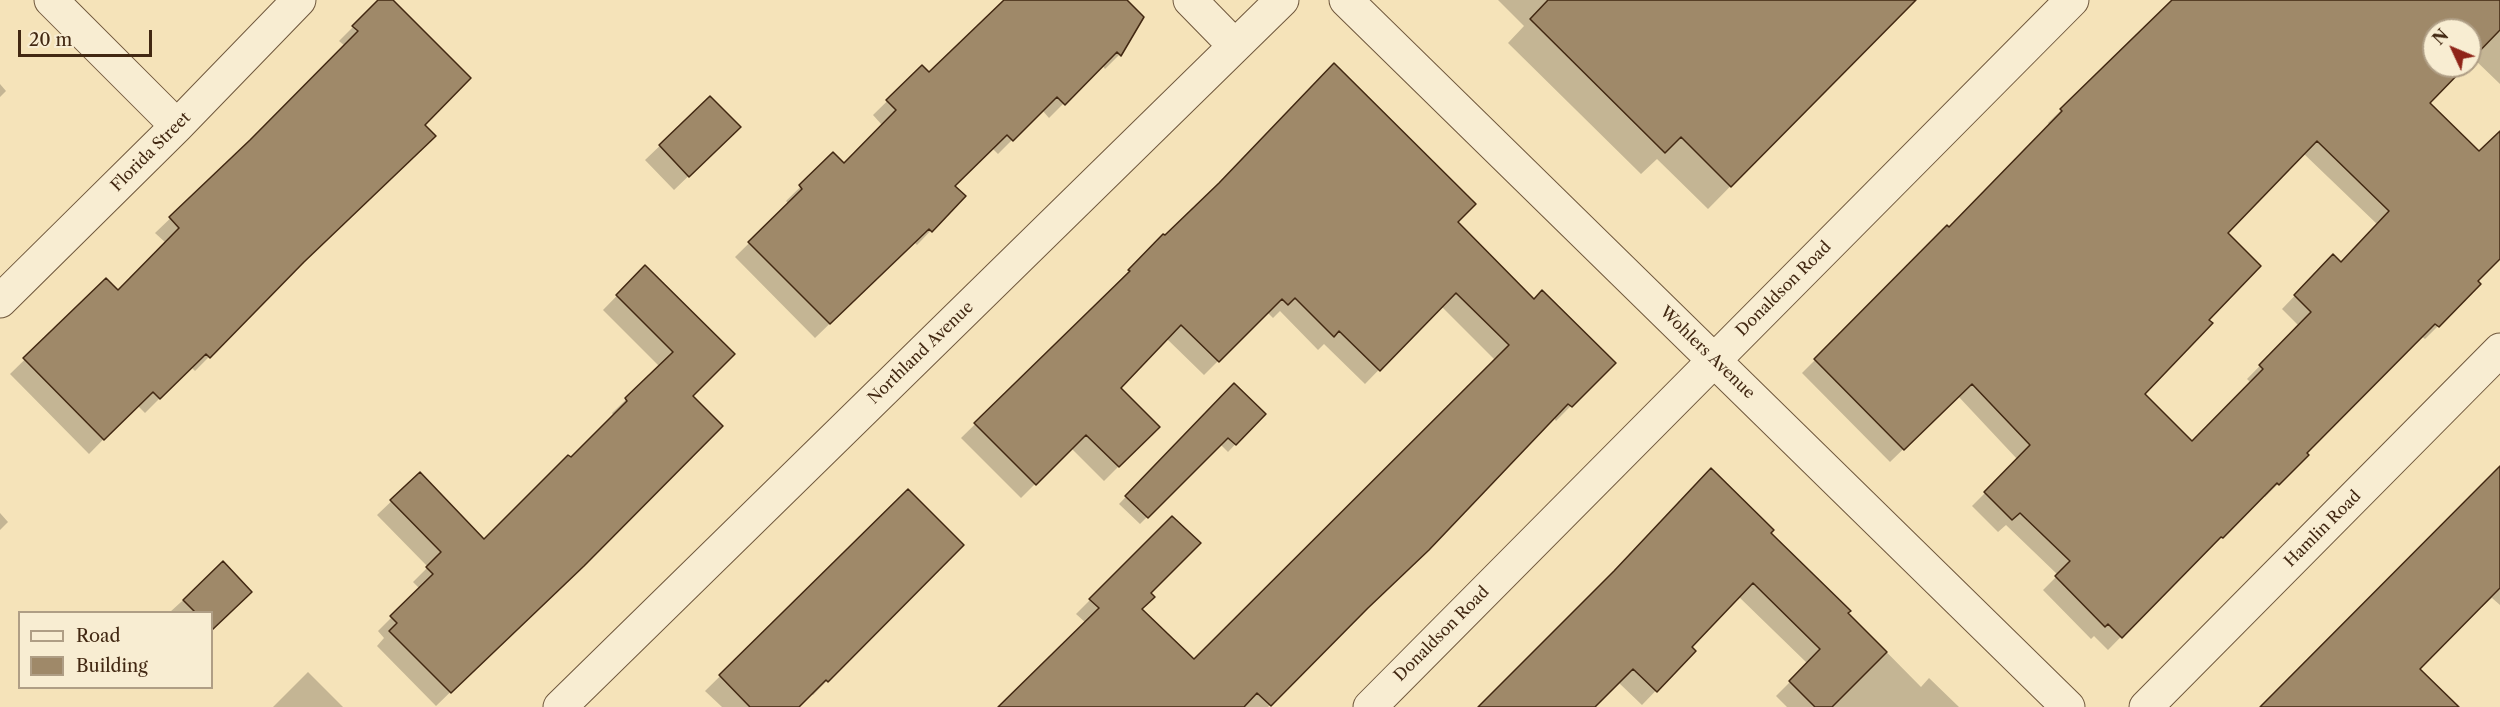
<!DOCTYPE html>
<html>
<head>
<meta charset="utf-8">
<style>
  body { margin:0 }
  #map { position:relative; width:2500px; height:707px; overflow:hidden; background:#f5e3b9; font-family:"Libre Caslon Text",serif }
  canvas { display:block }
  .legend { position:absolute; left:18px; top:611px; width:195px; height:78px; box-sizing:border-box; background:#f8edd2; border:2px solid #af9e85; margin:0; padding:8px 10px; list-style:none; font-size:18px; color:#422812 }
  .legend li { display:flex; align-items:center; gap:12px; height:30px }
  .legend b { width:30px; border:2px solid #af9e85 }
  .north { position:absolute; left:2422px; top:18px; width:60px; height:60px; box-sizing:border-box; background:#f8edd2; border:2px solid #af9e85; border-radius:50%; rotate:314deg; font-size:16px; font-weight:700; line-height:24px; text-align:center; color:#422812 }
  .north::after { content:''; display:block; margin:auto; width:21px; height:27px; background:#8f2418; clip-path:polygon(50% 0,100% 100%,50% 72%,0 100%) }
  .scale { position:absolute; left:18px; top:30px; width:134px; height:27px; box-sizing:border-box; border:3px solid #422812; border-top:0; padding-left:8px; font-size:18px; line-height:21px; white-space:nowrap; color:#422812; -webkit-text-stroke:4px #f8edd2; paint-order:stroke }
</style>
</head>
<body>
<div id="map">
<canvas width="2500" height="707"></canvas>
<ul class="legend">
<li><b style="height:8px;background:#f8edd2"></b>Road</li>
<li><b style="height:16px;background:#9f8969"></b>Building</li>
</ul>
<div class="north">N</div>
<div class="scale">20 m</div>
</div>
<script>
const context = document.querySelector('canvas').getContext('2d');
context.lineJoin = 'round';
function fill(path, color) { context.fillStyle = color; context.fill(path, 'evenodd'); }
function trace(path, color, width, dash) { context.strokeStyle = color; context.lineWidth = width; context.lineCap = dash ? 'butt' : 'round'; context.setLineDash(dash || []); context.stroke(path); }
function write(font, color, halo, rows, align = 'center') {
  context.font = font + ' "Libre Caslon Text",serif'; context.lineWidth = 4.5; context.setLineDash([]); context.textBaseline = 'middle'; context.strokeStyle = halo; context.fillStyle = color; for (const [text, x, y, turn = 0] of rows) {
    context.save(); context.translate(x, y); context.rotate((+turn || 0) * Math.PI / 180); context.textAlign = isNaN(turn) ? turn : align; if (halo) context.strokeText(text, 0, 0); context.fillText(text, 0, 0); context.restore();
  }
}
const shadow = new Path2D(`
  M380 0H391L423 125 291 274 195 371 191 367 145 413 137 405 89 454 10 374 106 280 118 292 166 243 155 233 249 143 345 46 339 41Z
  M1006 0H1125L1142 18 1119 55 1105 69 1102 65 1049 118 1042 110 998 154 992 148 953 186 964 196 917 245 914 242 815 338 735 257 789 204 786 201 833 155 843 165 882 125 873 115 922 67 929 74Z
  M1498 0H1914L1708 209 1657 159 1641 174 1508 43 1524 26Z
  M2174 0H2500V84L2472 57 2470 59V30H2434V66H2463L2428 103 2479 153 2500 133V257L2476 281 2479 284 2438 326 2425 339 2421 336 2305 453 2307 455 2265 497 2263 495 2208 550 2207 549 2108 650 2094 636 2091 639 2043 590 2058 575 2006 525 1998 532 1972 506 2018 460 1958 396 1890 462 1802 373 1947 228 1949 229 2050 125 2048 123ZM2303 153 2378 225 2341 264 2333 256 2282 309 2299 326 2247 379 2251 383 2192 443 2143 394 2207 320 2226 233Z
  M0 84 6 91 0 97Z
  M710 98 725 141 674 190 645 160Z
  M1456 222 1534 301 1613 363 1556 421 1554 418 1268 707H1001L1086 623 1076 614 1172 518 1149 593 1140 609 1194 661 1496 361 1441 306 1365 384 1324 344 1318 350 1280 311 1273 318 1267 312 1204 375 1166 338 1119 388 1158 427 1104 481 1071 448 1021 498 961 438 1116 286 1115 285 1163 236Z
  M645 267 691 396 533 612 436 706 377 646 384 638 378 631 420 589 413 582 428 567 377 515 420 474 484 541 571 459 614 416 612 413 660 367 603 310Z
  M1234 385 1264 414 1228 452 1220 444 1140 524 1119 504Z
  M2500 469V605L2492 598 2482 607 2480 606 2418 669 2457 707H2263Z
  M908 491 961 545 813 695 810 693 797 707H722L705 691Z
  M0 513 8 522 0 530Z
  M1769 533 1921 687 1929 678 1959 707H1787L1776 696 1808 664 1738 596 1690 647 1694 651 1642 705 1618 682 1593 707H1481Z
  M223 564 250 592 212 629V612H170Z
  M308 672 343 707H273Z`);
const building = new Path2D(`
  M378 0H393L471 78 425 125 436 136 304 262 210 358 206 354 160 399 153 392 104 440 23 358 106 278 118 290 179 228 169 217 250 140 358 31 352 26Z
  M1004 0H1127L1144 17 1121 56 1117 52 1065 105 1057 97 1013 141 1007 135 955 186 966 196 932 232 929 229 830 324 748 242 802 189 799 185 833 152 844 163 896 110 886 100 922 65 929 72Z
  M1548 0H1916L1731 187 1681 137 1665 153 1530 19Z
  M2172 0H2500V30L2470 61V30H2434V66H2466L2430 103 2479 151 2500 131V259L2478 281 2481 284 2439 327 2435 324 2307 453 2309 455 2279 485 2277 483 2223 538 2221 537 2122 638 2108 624 2105 627 2055 576 2070 561 2020 513 2012 520 1984 492 2030 445 1972 384 1904 450 1814 359 1947 225 1949 227 2062 111 2060 109ZM2317 141 2389 211 2341 262 2333 254 2294 295 2311 312 2259 365 2263 369 2192 441 2145 394 2213 323 2209 320 2261 266 2228 233Z
  M1334 63 1476 204 1458 222 1534 299 1542 290 1616 363 1572 407 1568 404 1429 550 1368 608 1271 706 1257 693 1244 707H998L1099 608 1089 599 1172 516 1201 543 1151 593 1155 597 1142 609 1194 659 1509 345 1456 293 1380 371 1339 331 1334 337 1295 298 1288 305 1282 299 1219 362 1181 325 1121 388 1160 427 1119 467 1086 435 1036 485 974 423 1130 271 1128 270 1163 234 1165 235 1219 183Z
  M710 96 741 127 689 177 659 145Z
  M645 265 735 354 693 396 723 426 584 566 451 693 389 631 397 623 390 616 433 574 426 567 441 552 390 500 420 472 484 539 568 455 571 457 627 401 625 398 673 352 616 295Z
  M1234 383 1266 414 1236 445 1228 438 1148 518 1125 496Z
  M2500 466V588L2420 669 2459 707H2260Z
  M1711 468 1774 530 1771 533 1851 611 1848 613 1887 652 1832 707H1815L1789 681 1820 649 1753 583 1692 647 1696 651 1657 692 1633 669 1595 707H1478L1614 571Z
  M908 489 964 545 828 682 826 680 799 707H750L719 675Z
  M223 561 252 592 212 630V612H195L183 600Z`);
const street = new Path2D(`
  M51 0 177 126
  M1190 0 1234 45
  M1346 0 2068 707
  M0 301 177 126 299 0
  M560 707 1282 0
  M1370 707 2072 0
  M2146 707 2500 350`);
const streetNames = [
  ["Florida Street",151,152,-45],
  ["Donaldson Road",1784,289,-45],
  ["Northland Avenue",921,353,-44],
  ["Wohlers Avenue",1707,353,44],
  ["Hamlin Road",2323,529,-45],
  ["Donaldson Road",1442,634,-45]
];
fill(shadow, '#0003');
fill(building, '#9f8969');
trace(building, '#422812', 1.5);
trace(street, '#6f573c', 35);
trace(street, '#f8edd2', 33);
write('16px', '#422812', '#f8edd2', streetNames);
</script>
</body>
</html>
